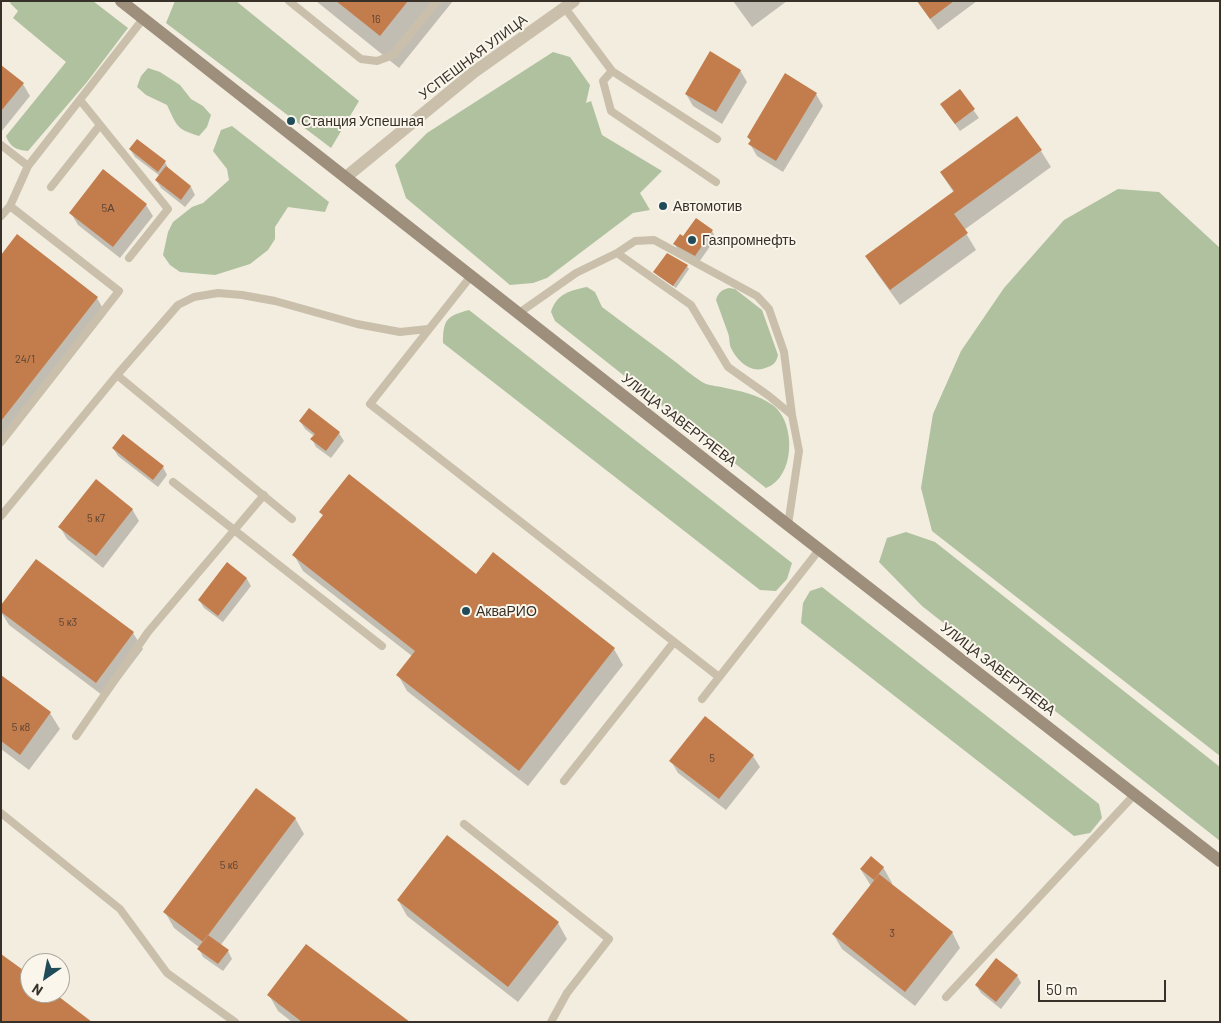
<!DOCTYPE html>
<html>
<head>
<meta charset="utf-8">
<style>
  body { margin:0 }
  #map { position:relative; width:1221px; height:1023px; overflow:hidden; background:#f2eddf; font-family:Barlow,sans-serif }
  canvas { display:block }
  .frame { position:absolute; inset:0; border:2px solid #38312a; pointer-events:none }
  .north { position:absolute; left:20px; top:953px; width:50px; height:50px; box-sizing:border-box; background:#faf6ec; border:1px solid #aca79e; border-radius:50%; rotate:213deg; font-size:14px; font-weight:700; line-height:20px; text-align:center; color:#38312a }
  .north::after { content:''; display:block; margin:auto; width:18px; height:22px; background:#204c59; clip-path:polygon(50% 0,100% 100%,50% 72%,0 100%) }
  .scale { position:absolute; left:1038px; top:980px; width:128px; height:22px; box-sizing:border-box; border:2px solid #38312a; border-top:0; padding-left:6px; font-size:15px; line-height:18px; white-space:nowrap; color:#38312a; -webkit-text-stroke:4px #faf6ec; paint-order:stroke }
</style>
</head>
<body>
<div id="map">
<canvas width="1221" height="1023"></canvas>
<div class="frame"></div>
<div class="north">N</div>
<div class="scale">50 m</div>
</div>
<script>
const context = document.querySelector('canvas').getContext('2d');
context.lineJoin = 'round';
function fill(path, color) { context.fillStyle = color; context.fill(path, 'evenodd'); }
function trace(path, color, width, dash) { context.strokeStyle = color; context.lineWidth = width; context.lineCap = dash ? 'butt' : 'round'; context.setLineDash(dash || []); context.stroke(path); }
function write(font, color, halo, rows, align = 'center') {
  context.font = font + ' Barlow,sans-serif'; context.lineWidth = 4; context.setLineDash([]); context.textBaseline = 'middle'; context.strokeStyle = halo; context.fillStyle = color; for (const [text, x, y, turn = 0] of rows) {
    context.save(); context.translate(x, y); context.rotate((+turn || 0) * Math.PI / 180); context.textAlign = isNaN(turn) ? turn : align; if (halo) context.strokeText(text, 0, 0); context.fillText(text, 0, 0); context.restore();
  }
}
const green = new Path2D(`
  M11 1H93L128 28 87 82 28 151C16 150 10 147 6 136L66 62 13 18 18 11 10 3Z
  M175 1H236L359 101 331 148 166 23Z
  M553 52 570 57 590 85 586 103 591 101 602 135 662 171 640 193 650 210 633 213 547 278 533 283 510 285 406 198 395 165 427 133Z
  M148 68 160 72 180 85 191 99 203 106 211 115 207 127 199 136C176 129 177 126 167 105L146 95 137 87 141 76Z
  M232 126 329 202 325 212 288 207 275 227V239L268 250 250 264 215 275 180 272 170 265 163 255 168 232 173 222 192 207 203 203 229 180 227 169 213 151 221 130Z
  M1118 189 1159 192 1220 248V756L932 531 921 488 933 414 961 351 1004 288 1064 220Z
  M587 287 595 292 602 307C624 324 647 340 669 357 680 365 691 375 702 382 707 385 715 386 721 387 739 391 758 394 774 406 796 424 795 477 766 488L555 321 551 312C556 294 571 290 587 287Z
  M729 288 735 289 762 310 778 355C776 365 771 366 762 369 749 372 736 359 731 348 729 344 730 338 728 333 724 322 720 311 716 300 718 293 721 290 729 288Z
  M469 310 792 563 787 579 776 591 760 590 443 343C443 319 447 316 469 310Z
  M906 532 935 542 1220 767V841L922 606 879 562 887 538Z
  M822 587 1099 804 1102 818 1090 833 1074 836 801 623 803 603 810 591Z`);
const shadow = new Path2D(`
  M316 1H453L399 68Z
  M733 1H787L752 27Z
  M917 1H977L938 30Z
  M1 67 23 84 30 96 1 132Z
  M740 70 747 82 722 124 693 106 686 94Z
  M960 91 979 118 960 131 946 112Z
  M816 94 823 106 783 172 757 156 750 144 751 142 748 137Z
  M1017 117 1041 151 1051 167 964 230 976 250 900 305 876 272 867 256 954 193 941 173Z
  M137 140 165 162 169 170 191 187 195 195 185 207 161 188 156 180 160 176 135 157 130 149Z
  M146 205 153 216 120 258 78 225 71 213Z
  M696 220 712 231 716 238 699 262 678 251 675 244 683 238Z
  M1 257 97 298 106 314 1 448Z
  M687 266 689 269 676 288 657 275 655 272Z
  M309 410 339 433 344 441 331 458 316 447 312 439 314 436 305 429 300 421Z
  M113 448 163 467 167 475 158 487 118 456Z
  M132 509 139 521 103 568 67 539 60 527Z
  M321 512 476 575 614 649 623 665 528 786 407 691 398 675 412 656 303 571 294 555 324 517Z
  M37 561 133 633 143 649 106 698 9 625 1 612Z
  M227 564 247 579 251 586 223 622 204 608 199 600Z
  M1 676 50 713 60 729 29 770 1 749Z
  M753 756 760 767 726 810 678 773 671 761Z
  M295 818 304 834 220 946 228 951 232 959 223 971 203 957 199 949 200 948 174 928 165 912Z
  M883 867 892 883 891 885 952 932 960 948 915 1006 842 949 833 934 871 886 861 870Z
  M398 900 558 923 567 939 518 1002 407 916Z
  M1017 975 1021 983 1001 1009 981 993 976 985Z
  M269 995 408 1022H292L278 1011Z`);
const building = new Path2D(`
  M336 1H408L380 36Z
  M917 1H954L930 19Z
  M710 51 741 70 716 112 685 94Z
  M1 65 24 83 1 111Z
  M785 73 817 93 776 161 748 144 751 140 747 137Z
  M960 89 975 109 955 124 940 104Z
  M1017 116 1042 150 954 214 968 233 890 290 865 256 954 191 940 172Z
  M137 139 166 161 158 172 129 149Z
  M166 166 191 186 181 200 155 180Z
  M103 169 147 204 113 247 69 213Z
  M696 218 713 230 695 256 673 244 680 234 683 236Z
  M17 234 98 297 1 421V255Z
  M667 253 688 265 673 286 653 272Z
  M309 408 340 432 326 451 310 439 315 434 299 421Z
  M123 434 164 466 153 480 112 448Z
  M349 474 476 574 493 552 615 648 519 771 396 675 415 651 292 555 323 515 319 512Z
  M96 479 133 509 96 556 58 527Z
  M36 559 134 632 96 683 1 612V605Z
  M227 562 247 578 218 616 198 600Z
  M1 675 51 712 20 755 1 741Z
  M705 716 754 755 719 799 669 761Z
  M256 788 296 818 203 942 163 912Z
  M447 835 559 922 508 987 397 900Z
  M871 856 884 867 874 880 860 869Z
  M879 874 953 932 905 992 832 934Z
  M208 935 229 950 218 964 197 949Z
  M306 944 410 1022H302L267 995Z
  M1 954 30 975V993H54L92 1022H1Z
  M996 958 1018 975 996 1002 975 985Z`);
const lane = new Path2D(`
  M289 1 361 59 377 61 393 55 437 1
  M565 8 612 71 717 139
  M612 71 603 81 611 111 716 182
  M80 100 168 209 129 258
  M1 145 28 166 143 19
  M51 187 100 125
  M1 216 10 206 28 166
  M617 253 635 241 654 240 757 296 769 309 784 352 792 415
  M471 276 370 404 719 677
  M519 313 576 273 617 253 691 305 728 367 769 396 792 415 799 451 788 525
  M117 375 292 519
  M1 442 119 291 10 206
  M173 482 382 646
  M1 516 117 375 178 305 194 297 218 293 242 295 275 301 357 324 400 332 428 329
  M702 699 819 550
  M76 736 148 632 264 495
  M564 781 674 642
  M1 813 120 909 167 973 235 1022
  M464 824 609 939 567 993 551 1022
  M946 997 1135 794`);
const street = new Path2D(`
  M346 177 474 72 574 1`);
const secondary = new Path2D(`
  M121 1 788 525 1220 861`);
const markers = [
  [291,121,5,"#204c59"],
  [663,206,5,"#204c59"],
  [692,240,5,"#204c59"],
  [466,611,5,"#204c59"]
];
const numberNames = [
  ["16",376,19],
  ["5А",108,208],
  ["24/1",25,359],
  ["5 к7",96,518],
  ["5 к3",68,622],
  ["5 к8",21,727],
  ["5",712,758],
  ["5 к6",229,865],
  ["3",892,933]
];
const streetNames = [
  ["УСПЕШНАЯ УЛИЦА",473,57,-37],
  ["УЛИЦА ЗАВЕРТЯЕВА",679,420,38],
  ["УЛИЦА ЗАВЕРТЯЕВА",998,669,38]
];
const poiNames = [
  ["Станция Успешная",301,121],
  ["Автомотив",673,206],
  ["Газпромнефть",702,240],
  ["АкваРИО",476,611]
];
fill(green, '#b0c19f');
fill(shadow, '#0003');
fill(building, '#c37d4d');
trace(lane, '#cabfab', 8);
trace(street, '#cabfab', 12);
trace(secondary, '#9e8e7c', 12);
for (const [x, y, r, color] of markers) { const dot = new Path2D(); dot.arc(x, y, r, 0, 2 * Math.PI); context.fillStyle = color; context.fill(dot); trace(dot, '#faf6ec', 2); }
write('11px', '#5b4433', null, numberNames);
write('14px', '#38312a', '#faf6ec', streetNames);
write('14px', '#38312a', '#faf6ec', poiNames, 'left');
</script>
</body>
</html>
